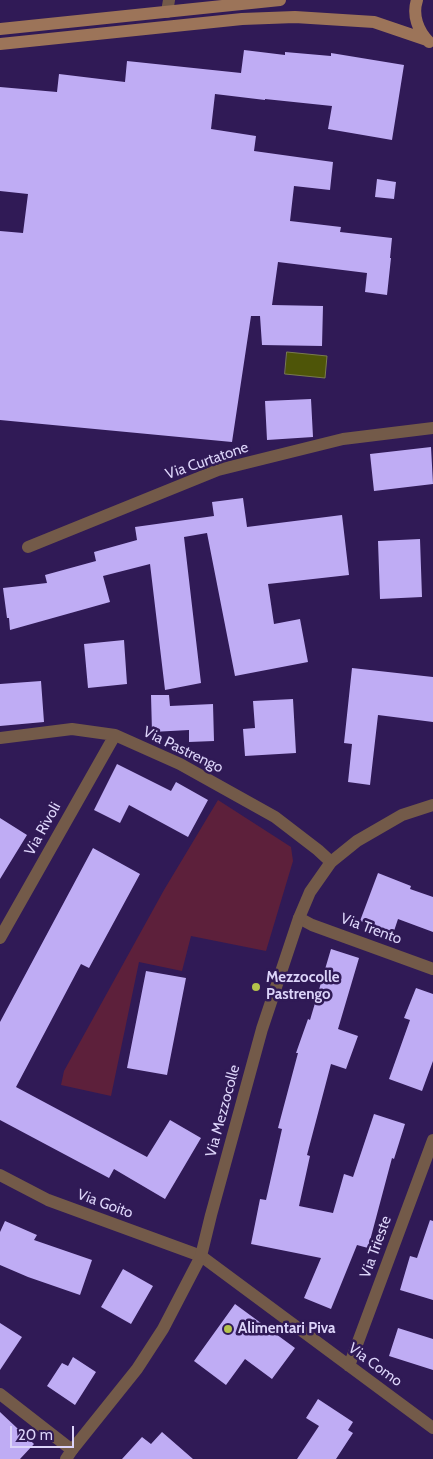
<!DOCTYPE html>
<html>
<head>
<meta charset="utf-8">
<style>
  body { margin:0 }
  #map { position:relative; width:433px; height:1459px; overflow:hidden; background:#301a56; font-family:Cabin,sans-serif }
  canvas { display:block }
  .scale { position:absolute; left:10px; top:1426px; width:64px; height:22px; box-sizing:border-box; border:2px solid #dcd4f9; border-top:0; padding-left:6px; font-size:15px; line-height:18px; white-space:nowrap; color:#dcd4f9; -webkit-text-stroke:4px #301a56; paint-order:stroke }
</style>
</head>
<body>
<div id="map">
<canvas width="433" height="1459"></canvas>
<div class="scale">20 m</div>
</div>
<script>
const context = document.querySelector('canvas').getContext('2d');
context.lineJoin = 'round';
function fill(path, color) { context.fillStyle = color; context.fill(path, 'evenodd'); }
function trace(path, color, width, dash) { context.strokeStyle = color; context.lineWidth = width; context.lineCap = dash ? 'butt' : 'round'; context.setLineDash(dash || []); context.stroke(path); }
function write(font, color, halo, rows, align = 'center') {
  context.font = font + ' Cabin,sans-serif'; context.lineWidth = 5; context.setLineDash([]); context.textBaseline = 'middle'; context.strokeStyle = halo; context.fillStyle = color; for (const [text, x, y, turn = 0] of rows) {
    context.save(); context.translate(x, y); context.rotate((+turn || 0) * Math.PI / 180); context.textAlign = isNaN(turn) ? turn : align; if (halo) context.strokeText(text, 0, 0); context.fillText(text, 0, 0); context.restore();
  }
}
const green = new Path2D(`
  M218 800 291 847 293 861 266 951 191 936 182 971 139 962 111 1096 61 1085 64 1071 164 890Z`);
const water = new Path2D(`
  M287 352 327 356 325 378 285 374Z`);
const building = new Path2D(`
  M244 50 285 55V52L331 56V53L404 65 392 140 328 129 332 106 265 99V100L215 94 211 129 256 136 254 151 333 162 330 190 294 186 290 221 341 227 340 232 392 238 390 258H391L387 295 365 292 367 273 278 262 272 305 323 306 322 346 262 345 260 316H251L232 442 0 420V231L23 233 28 194 0 191V87L57 92 59 74 125 82 127 61 241 73Z
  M377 179 396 182 394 199 375 197Z
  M311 399 313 437 267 440 265 401Z
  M431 447 433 484 374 491 370 454Z
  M243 498 247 527 342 515 349 575 268 584 274 624 300 619 308 662 235 676 207 533 184 537 201 683 165 690 150 564 103 576 110 602 10 630 9 618H7L3 588 47 583 45 575 96 561 94 552 137 540 135 527 214 516 212 502Z
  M420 539 422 597 380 599 378 541Z
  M124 640 127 684 88 688 84 644Z
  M352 668 433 677V722L378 715 370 785 348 782 352 744 344 743Z
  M41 681 44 722 0 726V684Z
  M151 695H169L170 706 213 704 214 741 189 742V730L152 732Z
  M293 699 296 753 245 756 243 729 255 728 253 701Z
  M117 764 171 791 176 782 208 800 188 837 129 805 120 823 94 810Z
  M0 818 27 835 0 879Z
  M93 848 140 874 89 968 81 964 16 1087 147 1157 170 1120 201 1138 165 1199 114 1169 109 1178 0 1120V1022Z
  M378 873 411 886 410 889 433 897V932L398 919 393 934 360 921Z
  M331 949 359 958 338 1029 358 1036 346 1069 331 1064 307 1155 310 1156 299 1206 333 1213 344 1174 353 1177 374 1114 405 1124 394 1159 392 1158 368 1248 357 1245 331 1309 304 1298 321 1258 251 1244 260 1199 266 1200 282 1129 278 1128 298 1053H296L308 1019 310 1020Z
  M146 971 186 978 167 1075 127 1068Z
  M416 988 433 994V1061L422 1091 389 1079 410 1020 404 1018Z
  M430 1220 433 1221V1300L400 1290 410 1256 417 1258Z
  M5 1221 37 1235 34 1240 92 1260 80 1295 28 1277 0 1265V1232Z
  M123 1269 153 1286 131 1324 101 1307Z
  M235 1304 295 1348 272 1379 245 1359 226 1385 194 1361Z
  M0 1323 22 1337 0 1370Z
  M398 1328 433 1339V1370L389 1356Z
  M73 1357 96 1372 75 1405 47 1386 62 1363 68 1366Z
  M318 1399 353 1422 348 1430 353 1433 336 1459H297L319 1426 306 1418Z
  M0 1412 34 1444 20 1459H0Z
  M162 1432 193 1459H122L142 1437 151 1444Z`);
const minor = new Path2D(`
  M167 12 169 0
  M28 547 218 470 343 439 433 428
  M0 738 72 729 115 735 180 764 275 817 318 850 331 862
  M299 918 312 925 433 969
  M0 938 115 735
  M0 1175 48 1200 201 1256 433 1428
  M349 1366 433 1140
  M0 1394 72 1450`);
const tertiary = new Path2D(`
  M66 1459 72 1450 137 1369 163 1329 201 1256 211 1215 262 1029 299 918 310 892 331 862 357 841 402 815 433 805`);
const secondary = new Path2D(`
  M417 0C412 15 418 31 429 42
  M0 29 280 0
  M0 44 242 19 295 17 374 22 427 40`);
const markers = [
  [256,987,5,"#b4c24b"],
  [228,1329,5,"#b4c24b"]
];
const streetNames = [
  ["Via Curtatone",207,461,-19],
  ["Via Pastrengo",183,750,26],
  ["Via Rivoli",43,829,-61],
  ["Via Trento",371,929,20],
  ["Via Mezzocolle",223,1111,-75],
  ["Via Goito",105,1204,20],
  ["Via Trieste",376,1247,-70],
  ["Via Como",375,1365,36]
];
const poiNames = [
  ["Mezzocolle",266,978],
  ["Pastrengo",266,995],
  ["Alimentari Piva",238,1329]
];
fill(green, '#5d203b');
fill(water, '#4e5508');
trace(water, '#797b50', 1);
fill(building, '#bfacf4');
trace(minor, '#735a49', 12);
trace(tertiary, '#735a49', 12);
trace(secondary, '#9c7459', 12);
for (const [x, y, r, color] of markers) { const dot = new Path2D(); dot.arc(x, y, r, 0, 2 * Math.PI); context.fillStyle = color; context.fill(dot); trace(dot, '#301a56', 2); }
write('15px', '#dcd4f9', '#301a56', streetNames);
write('bold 15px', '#dcd4f9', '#301a56', poiNames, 'left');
</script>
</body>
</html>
